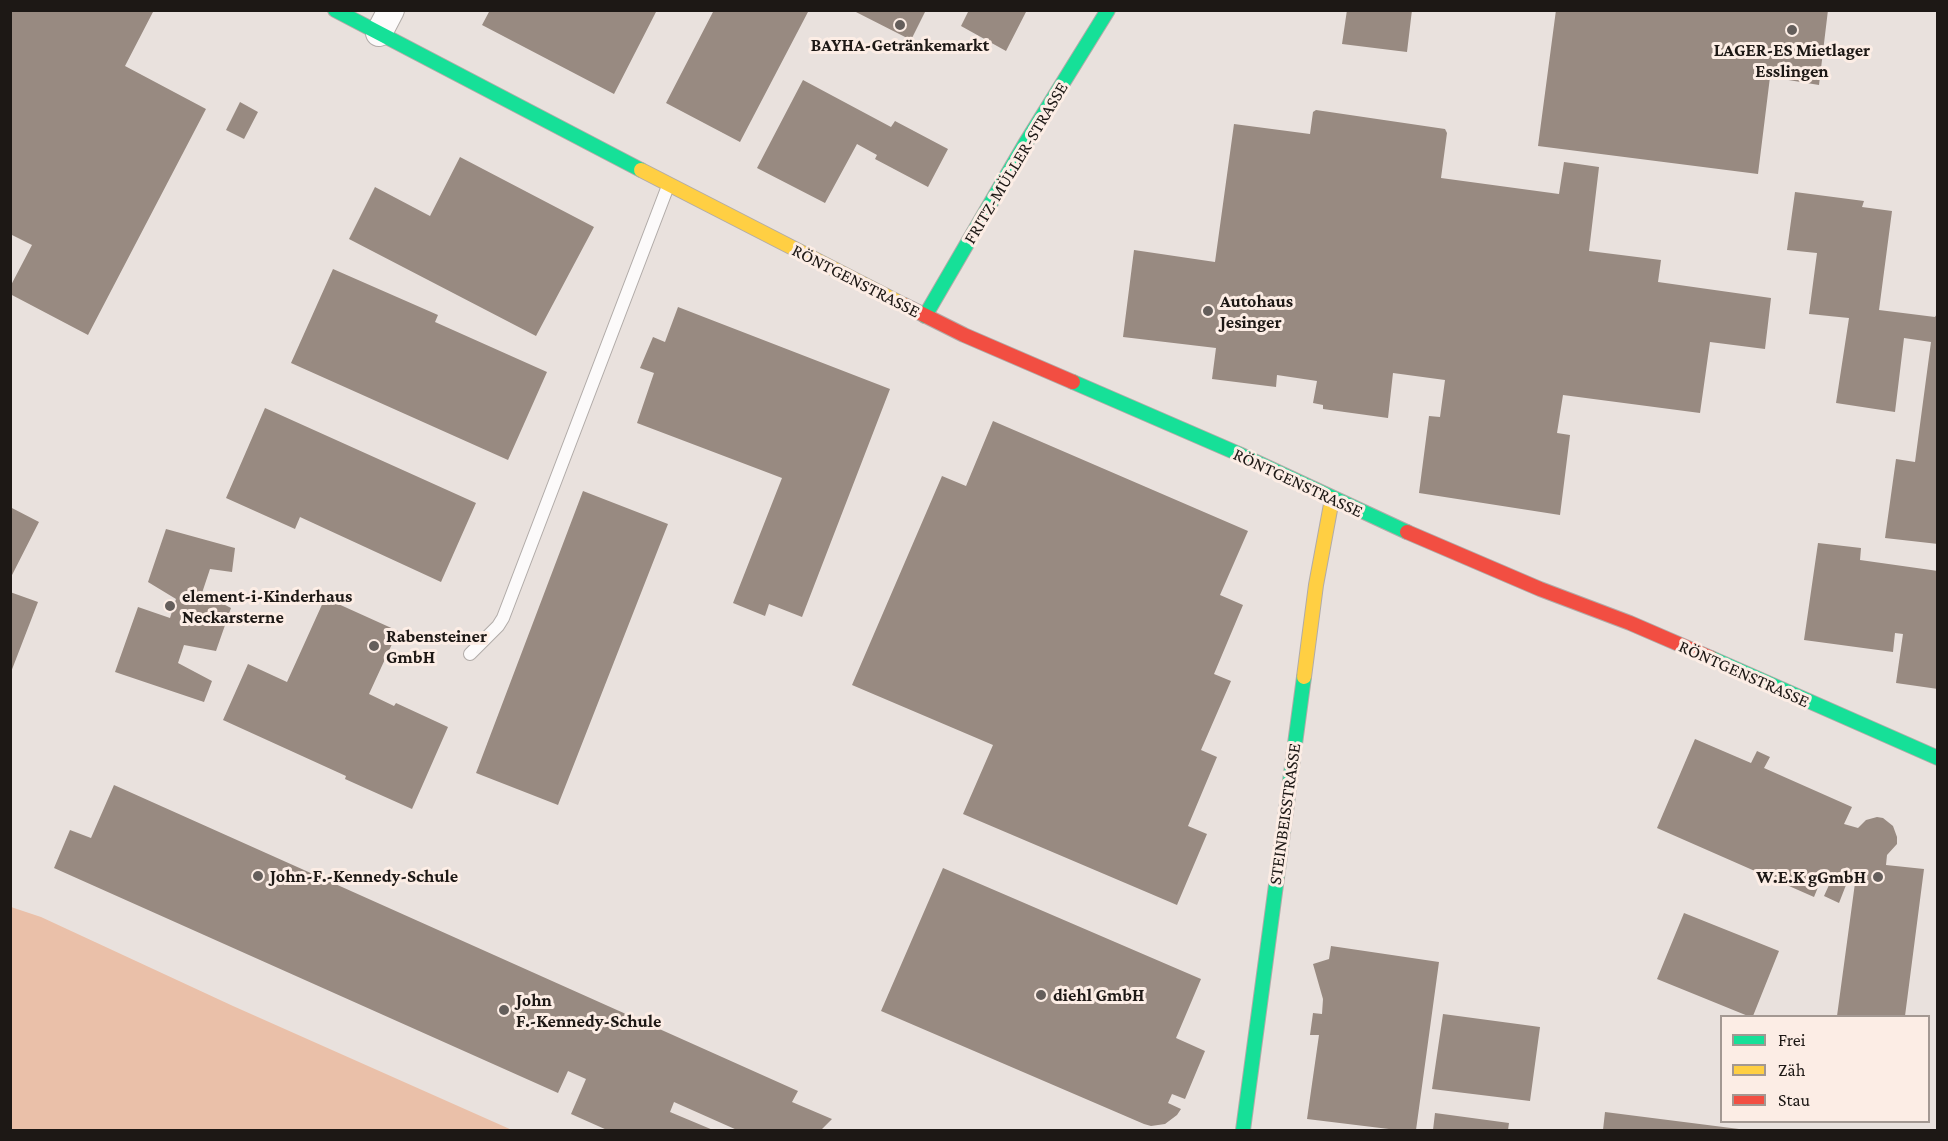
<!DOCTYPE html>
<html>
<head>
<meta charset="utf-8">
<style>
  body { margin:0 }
  #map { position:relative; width:1948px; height:1141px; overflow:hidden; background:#e9e1dd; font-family:"Crimson Pro",serif }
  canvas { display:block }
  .frame { position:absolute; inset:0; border:12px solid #1d1815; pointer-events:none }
  .legend { position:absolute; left:1720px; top:1015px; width:210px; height:108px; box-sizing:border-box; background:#fcede5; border:2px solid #a39892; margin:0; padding:8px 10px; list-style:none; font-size:18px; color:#1d1815 }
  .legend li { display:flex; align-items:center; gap:12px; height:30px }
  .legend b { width:30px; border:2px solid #a39892 }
</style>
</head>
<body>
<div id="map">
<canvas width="1948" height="1141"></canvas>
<div class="frame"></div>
<ul class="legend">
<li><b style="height:8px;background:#16e098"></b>Frei</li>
<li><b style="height:8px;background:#ffcf43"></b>Zäh</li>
<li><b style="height:8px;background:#f24e42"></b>Stau</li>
</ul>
</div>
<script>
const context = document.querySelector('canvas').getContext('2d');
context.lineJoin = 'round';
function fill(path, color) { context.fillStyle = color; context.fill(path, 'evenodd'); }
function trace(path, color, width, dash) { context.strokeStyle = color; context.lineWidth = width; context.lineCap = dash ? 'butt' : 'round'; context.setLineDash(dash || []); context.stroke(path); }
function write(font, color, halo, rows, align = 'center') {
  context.font = font + ' "Crimson Pro",serif'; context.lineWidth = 6; context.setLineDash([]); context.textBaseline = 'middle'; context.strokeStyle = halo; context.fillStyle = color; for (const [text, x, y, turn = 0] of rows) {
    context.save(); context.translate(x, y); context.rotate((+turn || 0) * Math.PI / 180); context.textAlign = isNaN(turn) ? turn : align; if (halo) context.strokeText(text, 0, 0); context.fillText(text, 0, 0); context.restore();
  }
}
const green = new Path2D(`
  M11 907 41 917 233 1006 512 1130H11Z`);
const building = new Path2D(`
  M10 10H154L125 66 206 109 88 335 10 294V287L32 245 10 234Z
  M490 10H657L614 94 482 25Z
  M714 10H809L740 142 666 103Z
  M852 10H926L911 40Z
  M969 10H1027L1006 51 961 26Z
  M1347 10H1412L1407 52 1342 44Z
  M1556 10H1828L1819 85 1770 77 1758 174 1538 146Z
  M803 80 891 127 895 121 948 149 928 187 875 159 877 155 857 144 825 203 757 168Z
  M240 102 258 112 244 139 226 130Z
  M1316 110 1445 129 1447 133 1441 178 1559 194 1564 162 1599 167 1589 251 1661 260 1658 282 1771 298 1765 349 1710 342 1700 413 1563 395 1557 433 1570 435 1560 515 1419 493 1429 416 1440 417 1445 380 1393 373 1388 418 1323 409V405L1313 403 1317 381 1277 375 1276 387 1212 379 1216 348 1123 337 1134 250 1215 262 1234 124 1310 134 1313 112Z
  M460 157 594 227 536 336 349 239 375 187 430 216Z
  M1795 192 1864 201 1862 207 1892 211 1879 310 1935 317 1938 312V544L1885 538 1896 459 1915 462 1931 342 1904 338 1895 412 1836 403 1849 318 1809 314 1817 253 1787 250Z
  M333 269 438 315 435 322 547 372 508 460 291 363Z
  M678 307 890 389 802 617 769 604 765 616 733 603 782 478 637 423 654 373 640 368 653 337 665 342Z
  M265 408 476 503 441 582 300 517 295 529 226 498Z
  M993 421 1248 531 1220 595 1243 605 1214 674 1231 681 1201 750 1217 757 1188 826 1207 834 1177 905 963 814 993 745 852 685 942 476 966 486Z
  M583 491 668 524 558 805 476 773Z
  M10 507 39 522 10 579Z
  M166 529 235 548 232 572 210 569 202 593 231 608 216 651 184 645 178 663 212 681 204 702 115 672 138 607 170 618 176 599 148 582Z
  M1818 543 1861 548 1860 560 1938 571V689L1896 683 1903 634 1895 633 1893 652 1804 640Z
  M10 592 38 602 11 672H10Z
  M325 598 398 631 369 694 394 706 396 703 448 727 412 809 345 779 346 776 223 720 248 664 287 682Z
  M1695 739 1751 763 1757 751 1770 757 1764 768 1852 807 1844 824 1858 828 1866 820 1877 817 1883 818 1893 826 1897 837V844L1887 855 1886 865 1924 869 1905 1016H1837L1855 883 1848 880 1839 903 1824 896 1834 874 1825 870 1814 897 1657 828Z
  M114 785 798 1091 792 1102 832 1119 821 1130H737L674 1102 670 1112 713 1130H607L571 1114 586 1079 568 1071 558 1093 54 868 70 830 91 838Z
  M943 868 1201 979 1176 1038 1205 1051 1185 1099 1172 1094 1168 1103 1181 1109 1177 1115 1165 1124 1151 1126 1144 1124 881 1011Z
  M1684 913 1779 951 1753 1016H1748L1657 979Z
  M1331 946 1439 962 1416 1130H1397L1307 1119 1319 1035H1310L1313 1013 1322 1014 1323 999 1313 964 1329 959Z
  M1443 1014 1540 1027 1530 1101 1432 1089Z
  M1605 1112 1739 1129V1130H1603Z
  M1435 1113 1509 1123 1508 1130H1433Z`);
const lane = new Path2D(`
  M470 654 498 626 503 618 668 186`);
const street = new Path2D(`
  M379 33 391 10`);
const fast = new Path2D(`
  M335 10 641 170
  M925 316 1025 144 1108 10
  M1073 382 1239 454 1407 532
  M1711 658 1938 758
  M1243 1130 1304 677`);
const slow = new Path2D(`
  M641 170 904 305
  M1304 677 1316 585 1332 499`);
const jam = new Path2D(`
  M904 305 964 335 1073 382
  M1407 532 1540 589 1630 623 1711 658`);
const markers = [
  [900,25,6,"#645e5b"],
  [1792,30,6,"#645e5b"],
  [1208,311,6,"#645e5b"],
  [170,606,6,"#645e5b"],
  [374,646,6,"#645e5b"],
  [258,876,6,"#645e5b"],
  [1878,877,6,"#645e5b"],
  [1041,995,6,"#645e5b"],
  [504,1010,6,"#645e5b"]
];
const poiNames = [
  ["BAYHA-Getränkemarkt",900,45,"center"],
  ["LAGER-ES Mietlager",1792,50,"center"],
  ["Esslingen",1792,71,"center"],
  ["Autohaus",1220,301],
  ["Jesinger",1220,322],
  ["element-i-Kinderhaus",182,596],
  ["Neckarsterne",182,617],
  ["Rabensteiner",386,636],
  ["GmbH",386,657],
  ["John-F.-Kennedy-Schule",270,876],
  ["W.E.K gGmbH",1866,877,"right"],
  ["diehl GmbH",1053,995],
  ["John",516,1000],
  ["F.-Kennedy-Schule",516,1021]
];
const streetNames = [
  ["FRITZ-MÜLLER-STRASSE",1016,163,-59],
  ["RÖNTGENSTRASSE",856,281,27],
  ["RÖNTGENSTRASSE",1298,483,25],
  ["RÖNTGENSTRASSE",1744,674,24],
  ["STEINBEISSTRASSE",1285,814,-82]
];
fill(green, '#eac0a9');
fill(building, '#988a81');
trace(lane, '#b1aba8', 14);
trace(street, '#b1aba8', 28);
trace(fast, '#b1aba8', 16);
trace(slow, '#b1aba8', 16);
trace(jam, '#b1aba8', 16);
trace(lane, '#fcfafa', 12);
trace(street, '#fcfafa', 26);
trace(fast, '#16e098', 14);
trace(slow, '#ffcf43', 14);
trace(jam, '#f24e42', 14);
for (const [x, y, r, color] of markers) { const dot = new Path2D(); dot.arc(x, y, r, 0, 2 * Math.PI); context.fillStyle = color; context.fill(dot); trace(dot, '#fcede5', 2); }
write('bold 18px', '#1d1815', '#fcede5', poiNames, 'left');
write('18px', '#1d1815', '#fcede5', streetNames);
</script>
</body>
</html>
